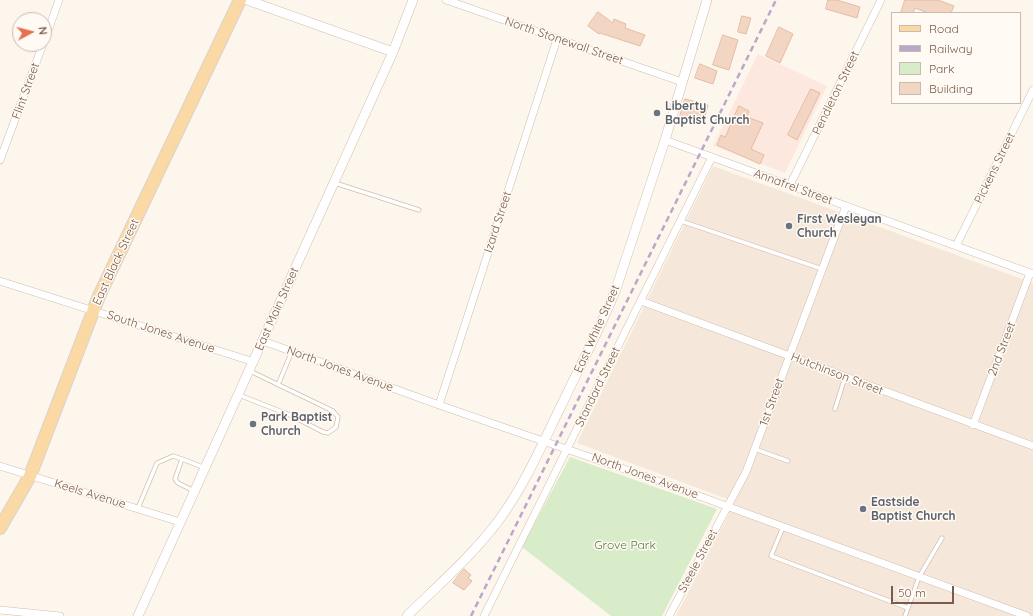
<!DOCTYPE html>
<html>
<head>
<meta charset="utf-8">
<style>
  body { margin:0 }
  #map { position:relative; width:1033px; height:616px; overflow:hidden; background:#fdf6ec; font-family:Quicksand,sans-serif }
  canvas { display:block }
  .legend { position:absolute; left:891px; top:12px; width:130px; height:92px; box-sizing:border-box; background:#fffaf3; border:1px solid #cabbb1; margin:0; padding:5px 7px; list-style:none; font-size:12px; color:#7a5c4d }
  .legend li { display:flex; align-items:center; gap:8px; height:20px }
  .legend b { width:20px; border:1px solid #cabbb1 }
  .north { position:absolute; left:12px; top:12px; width:40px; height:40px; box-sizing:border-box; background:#fffaf3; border:1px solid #cabbb1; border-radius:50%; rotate:83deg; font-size:11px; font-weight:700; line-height:16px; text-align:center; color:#7a5c4d }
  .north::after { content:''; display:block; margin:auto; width:14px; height:18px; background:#e76f51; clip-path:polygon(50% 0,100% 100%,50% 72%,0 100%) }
  .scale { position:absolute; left:891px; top:586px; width:63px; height:18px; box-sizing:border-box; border:2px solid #7a5c4d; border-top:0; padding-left:5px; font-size:12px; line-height:14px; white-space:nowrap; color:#7a5c4d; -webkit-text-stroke:3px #fffaf3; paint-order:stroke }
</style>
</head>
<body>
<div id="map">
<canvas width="1033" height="616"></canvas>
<ul class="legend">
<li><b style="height:5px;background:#fbd9a5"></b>Road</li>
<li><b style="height:5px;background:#b9a8c9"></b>Railway</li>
<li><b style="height:11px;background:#d8ecc9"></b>Park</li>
<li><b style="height:11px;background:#f3d5c3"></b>Building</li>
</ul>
<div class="north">N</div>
<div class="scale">50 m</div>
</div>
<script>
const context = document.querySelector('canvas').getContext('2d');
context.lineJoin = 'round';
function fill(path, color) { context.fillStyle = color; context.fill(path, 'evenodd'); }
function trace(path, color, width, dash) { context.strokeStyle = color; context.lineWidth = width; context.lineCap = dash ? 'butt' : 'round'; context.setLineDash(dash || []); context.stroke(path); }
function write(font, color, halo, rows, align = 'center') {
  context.font = font + ' Quicksand,sans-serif'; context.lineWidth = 3; context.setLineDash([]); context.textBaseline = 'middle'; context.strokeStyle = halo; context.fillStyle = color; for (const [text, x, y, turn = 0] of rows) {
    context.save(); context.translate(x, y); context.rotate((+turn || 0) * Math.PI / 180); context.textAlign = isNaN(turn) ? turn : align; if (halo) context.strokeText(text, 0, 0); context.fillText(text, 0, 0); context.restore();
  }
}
const residential = new Path2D(`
  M713 166 1033 283V616H676L735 502 577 443Z`);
const commercial = new Path2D(`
  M758 54 827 86 785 173 713 146Z`);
const green = new Path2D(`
  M570 457 717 509 662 616H611L522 547Z`);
const building = new Path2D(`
  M828 0H837L860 7 857 18 826 9Z
  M905 0H938L954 6 951 13H928L915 8 913 13H901Z
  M598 12 613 23 614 19 626 24 625 28 645 35 640 46 600 33 599 34 588 26Z
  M742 16 751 18 746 34 738 32Z
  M779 27 793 34 780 63 766 56Z
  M723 35 738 40 729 70 713 65Z
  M700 64 717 71 713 84 695 78Z
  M811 89 820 93 797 140 788 135Z
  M685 99 708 105 703 123 680 116Z
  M739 106 749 111 747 117 763 123 751 149 764 155 760 164 717 145 721 135 725 137Z
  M464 569 471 575 468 578 472 581 464 590 453 583Z`);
const service = new Path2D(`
  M335 183 419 210
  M681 221 822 269
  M278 385 292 351
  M239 395 290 415 323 432 328 433 336 427 338 417 333 411 250 371
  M835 409 845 377
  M755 449 788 461
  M194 491 178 483 175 479 182 459 205 468
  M138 508 157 463 173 456 182 459
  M783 527 771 556 908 608 919 577 942 538
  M905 616 908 608`);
const minor = new Path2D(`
  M446 0 682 82
  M44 42 59 0
  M665 140 1033 274
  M0 160 43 44
  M790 185 881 0
  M956 246 1033 90
  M0 281 254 362
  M641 301 1033 446
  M263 341 439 405 650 478 1027 616
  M439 405 557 39
  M973 425 1030 273
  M0 466 180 522
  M0 610 60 616
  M484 616 712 157
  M669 616 746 472 846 206`);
const tertiary = new Path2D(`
  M247 0 393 52
  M138 616 393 52 413 0
  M407 616C438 585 473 555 499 520 524 486 541 447 559 410 578 370 599 331 616 289L665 140 707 0`);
const primary = new Path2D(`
  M0 528 30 476 99 296 240 0`);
const rail = new Path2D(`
  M471 616 776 0`);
const markers = [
  [657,113,4,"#6b7280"],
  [789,226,4,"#6b7280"],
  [253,424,4,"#6b7280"],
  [863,509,4,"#6b7280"]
];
const streetNames = [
  ["North Stonewall Street",564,41,19],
  ["Flint Street",26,91,-70],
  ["Pendleton Street",836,93,-64],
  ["Pickens Street",995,168,-64],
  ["Annafrel Street",793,187,20],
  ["Izard Street",498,222,-72],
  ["East Black Street",116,262,-65],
  ["East Main Street",277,309,-66],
  ["East White Street",597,329,-66],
  ["South Jones Avenue",161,332,18],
  ["2nd Street",1002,349,-69],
  ["North Jones Avenue",340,369,20],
  ["Hutchinson Street",837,374,21],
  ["Standard Street",598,387,-64],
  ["1st Street",772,402,-70],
  ["North Jones Avenue",645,476,20],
  ["Keels Avenue",90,494,17],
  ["Steele Street",698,561,-62]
];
const worshipNames = [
  ["Liberty",665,106],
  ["Baptist Church",665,120],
  ["First Wesleyan",797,219],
  ["Church",797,233],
  ["Park Baptist",261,417],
  ["Church",261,431],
  ["Eastside",871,502],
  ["Baptist Church",871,516]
];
const parkNames = [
  ["Grove Park",625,545]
];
fill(residential, '#f5e8da');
fill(commercial, '#fde8e0');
fill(green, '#d8ecc9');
fill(building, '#f3d5c3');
trace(building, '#e6bba3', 1);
trace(service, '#d1beb0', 5);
trace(minor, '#d1beb0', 8);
trace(tertiary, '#d1beb0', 10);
trace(primary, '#dad1cd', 14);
trace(service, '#fff', 3.5);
trace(minor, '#fff', 7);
trace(tertiary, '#fff', 9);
trace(primary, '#fbd9a5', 12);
trace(rail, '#b9a8c9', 2.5, [6, 4]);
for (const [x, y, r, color] of markers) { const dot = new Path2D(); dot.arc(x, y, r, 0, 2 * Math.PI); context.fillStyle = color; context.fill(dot); trace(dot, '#fffaf3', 1.5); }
write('12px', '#7a5c4d', '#fffaf3', streetNames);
write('bold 12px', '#5b616d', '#fffaf3', worshipNames, 'left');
write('12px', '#537a41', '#fffaf3', parkNames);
</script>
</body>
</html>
